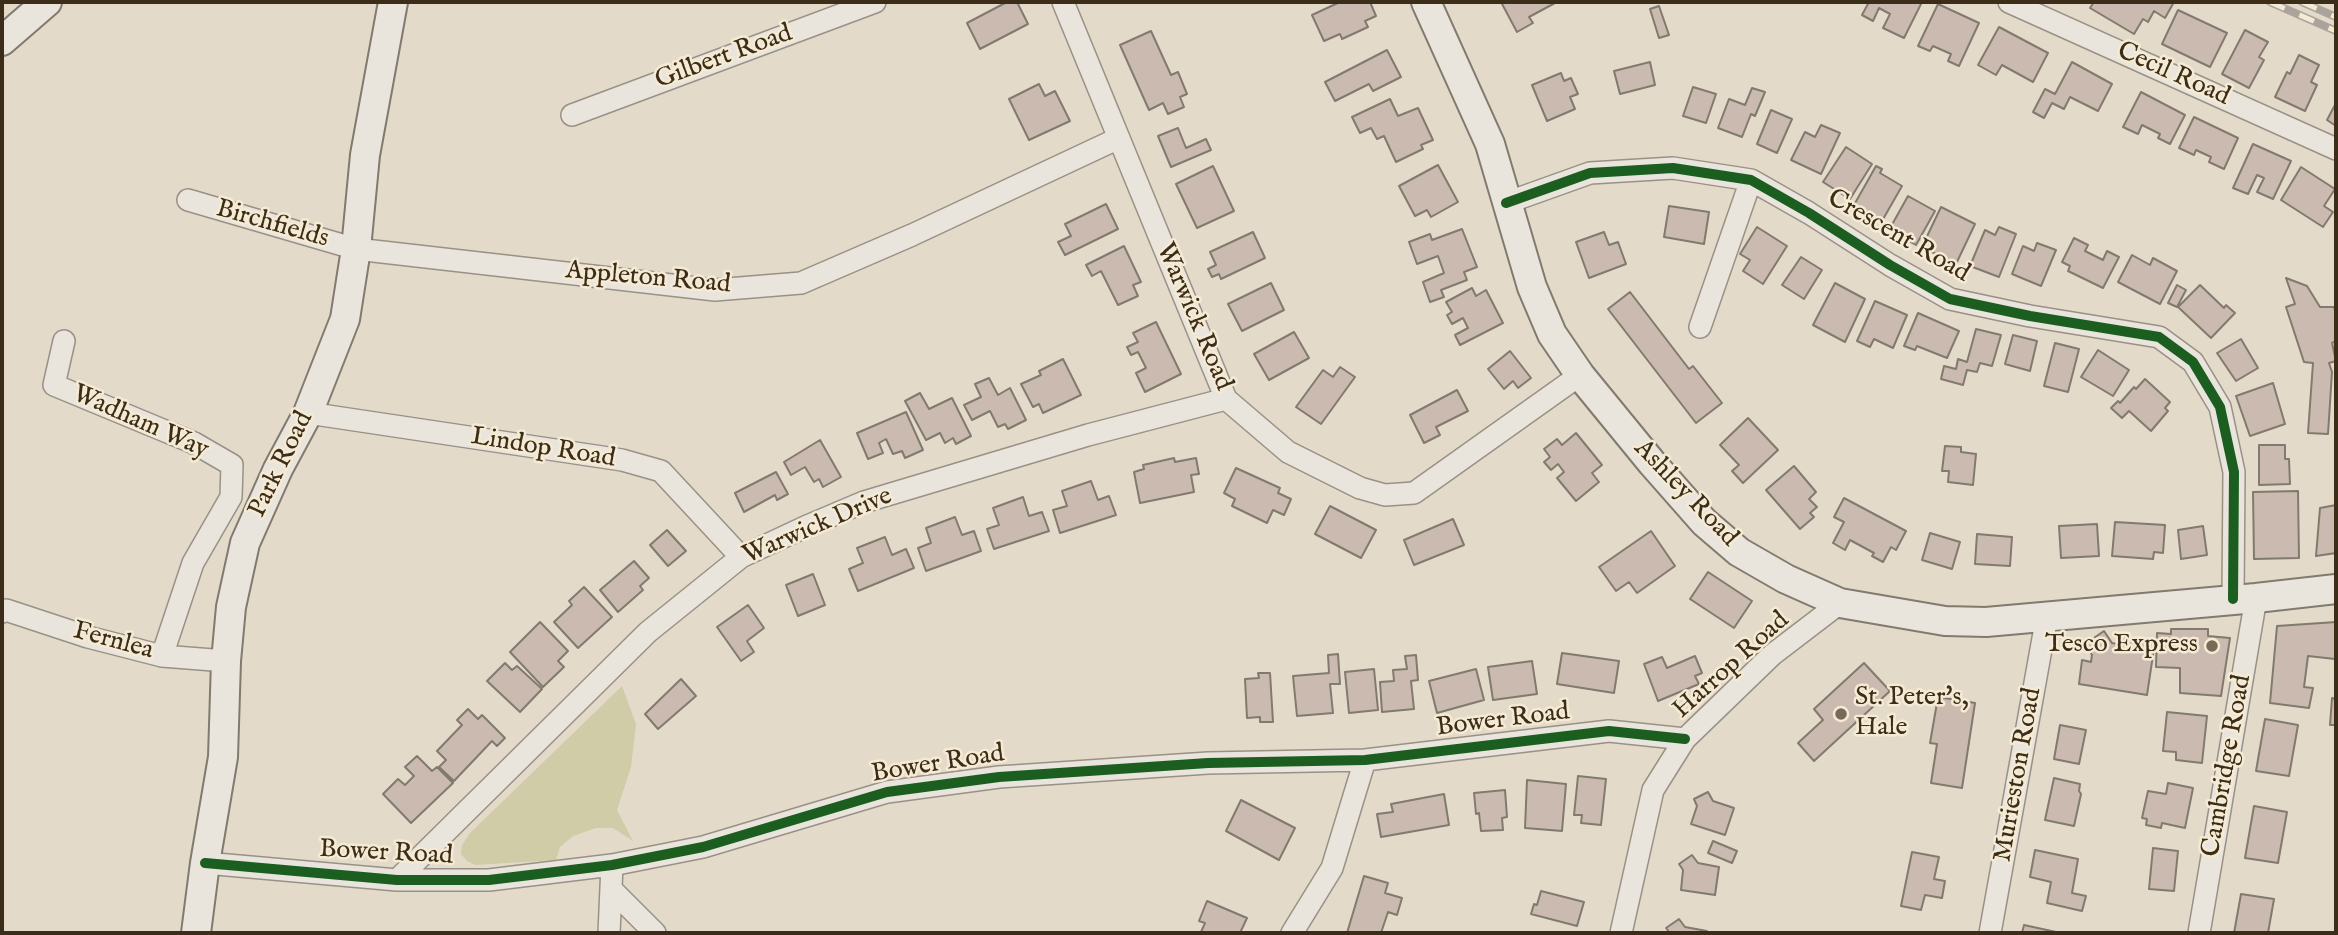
<!DOCTYPE html>
<html>
<head>
<meta charset="utf-8">
<style>
  body { margin:0 }
  #map { position:relative; width:2338px; height:935px; overflow:hidden; background:#e4dac9; font-family:"IM FELL English",serif }
  canvas { display:block }
  .frame { position:absolute; inset:0; border:4px solid #3c2d18; pointer-events:none }
</style>
</head>
<body>
<div id="map">
<canvas width="2338" height="935"></canvas>
<div class="frame"></div>
</div>
<script>
const context = document.querySelector('canvas').getContext('2d');
context.lineJoin = 'round';
function fill(path, color) { context.fillStyle = color; context.fill(path, 'evenodd'); }
function trace(path, color, width, dash) { context.strokeStyle = color; context.lineWidth = width; context.lineCap = dash ? 'butt' : 'round'; context.setLineDash(dash || []); context.stroke(path); }
function write(font, color, halo, rows, align = 'center') {
  context.font = font + ' "IM FELL English",serif'; context.lineWidth = 5; context.setLineDash([]); context.textBaseline = 'middle'; context.strokeStyle = halo; context.fillStyle = color; for (const [text, x, y, turn = 0] of rows) {
    context.save(); context.translate(x, y); context.rotate((+turn || 0) * Math.PI / 180); context.textAlign = isNaN(turn) ? turn : align; if (halo) context.strokeText(text, 0, 0); context.fillText(text, 0, 0); context.restore();
  }
}
const green = new Path2D(`
  M622 686 636 724 631 767 617 810 633 841 613 828H596L573 836 560 847 556 860 475 865 467 861 461 854 462 845 470 833Z`);
const building = new Path2D(`
  M1007 2H1017L1028 24 980 49 967 23Z
  M1340 2H1370L1376 16 1365 21 1368 27 1342 39 1340 34 1324 41 1312 15Z
  M1501 2H1554L1555 3 1529 17 1533 23 1517 32Z
  M1869 2H1922L1904 38 1883 28 1890 14 1879 8 1873 21 1862 15Z
  M2094 2H2174L2165 18 2154 11 2148 22 2143 19 2134 34 2090 8Z
  M1938 4 1979 23 1959 66 1948 61 1951 54 1933 46 1930 51 1918 46Z
  M1659 6 1669 35 1659 38 1650 9Z
  M2178 10 2227 33 2210 67 2162 44Z
  M1999 27 2048 53 2033 82 2002 65 1996 75 1978 65Z
  M2245 30 2268 42 2259 57 2264 60 2249 88 2222 74Z
  M1151 31 1171 75 1178 72 1187 94 1180 97 1184 107 1168 114 1163 103 1149 110 1120 45Z
  M1387 50 1401 77 1373 91 1369 84 1335 101 1325 82Z
  M2299 55 2319 65 2311 82 2317 85 2305 111 2275 97 2287 72 2290 74Z
  M1650 62 1655 85 1620 94 1614 71Z
  M2072 62 2112 84 2098 111 2070 97 2064 109 2052 103 2044 118 2033 112 2045 89 2055 94Z
  M1561 73 1564 81 1571 78 1578 94 1570 97 1575 109 1547 121 1532 85Z
  M1039 84 1045 96 1055 91 1070 121 1029 140 1009 99Z
  M1693 87 1716 94 1706 123 1683 116Z
  M1752 88 1765 92 1755 116 1751 114 1742 137 1718 128 1729 99 1745 105Z
  M2141 92 2185 115 2170 144 2158 138 2160 134 2142 125 2138 134 2123 127Z
  M1390 99 1398 116 1418 108 1433 140 1421 145 1423 149 1396 162 1384 136 1377 139 1371 128 1360 133 1352 117Z
  M2336 103V126L2327 120Z
  M1771 110 1792 119 1777 153 1757 144Z
  M2194 117 2238 138 2224 169 2209 162 2211 157 2196 150 2194 155 2179 148Z
  M1821 125 1840 133 1821 174 1791 160 1805 132 1815 137Z
  M1178 128 1186 148 1206 139 1211 150 1171 167 1158 136Z
  M2253 144 2291 161 2273 199 2257 192 2264 178 2257 175 2248 194 2233 188Z
  M1846 147 1872 164 1850 199 1823 182Z
  M1438 165 1458 202 1431 217 1427 210 1415 216 1399 186Z
  M1213 166 1234 211 1197 228 1176 184Z
  M1876 166 1882 169 1880 173 1902 186 1882 221 1854 205Z
  M2301 167 2335 189 2324 206 2333 212 2323 227 2281 200Z
  M1908 196 1935 211 1916 245 1889 230Z
  M1106 204 1118 229 1065 255 1058 242 1071 236 1065 224Z
  M1669 206 1709 212 1704 244 1664 237Z
  M1941 207 1975 224 1956 264 1922 247Z
  M1757 227 1787 246 1763 284 1743 271 1750 260 1740 254Z
  M1999 227 2016 234 1999 277 1970 266 1985 230 1995 235Z
  M1462 229 1477 267 1464 272 1467 280 1441 290 1444 297 1430 302 1423 282 1444 273 1438 256 1417 264 1409 242 1430 234 1432 240Z
  M1253 232 1265 258 1221 279 1219 274 1212 277 1208 269 1216 265 1210 252Z
  M1604 232 1609 245 1618 242 1626 264 1589 278 1576 242Z
  M2074 238 2088 245 2085 251 2103 260 2107 251 2119 257 2103 288 2068 271 2070 266 2062 262Z
  M2037 243 2056 250 2041 286 2012 274 2023 246 2034 251Z
  M1124 246 1141 282 1133 285 1138 296 1118 305 1101 271 1092 276 1086 265Z
  M2132 255 2150 265 2153 258 2177 271 2160 304 2118 282Z
  M1801 257 1822 270 1804 299 1782 285Z
  M2286 278 2307 286 2320 307H2334L2336 314V341L2332 343 2336 361 2329 363 2332 372 2328 434 2308 433 2313 363 2304 362 2286 307 2295 304Z
  M1271 283 1284 310 1242 331 1228 304Z
  M1835 283 1865 299 1845 342 1813 325Z
  M2177 285 2186 290 2177 307 2168 303Z
  M2200 285 2224 308 2226 305 2235 313 2211 338 2178 307Z
  M1472 288 1476 296 1486 290 1503 323 1460 345 1455 335 1468 328 1463 318 1452 324 1447 315 1452 312 1446 302Z
  M1630 292 1689 369 1693 366 1722 403 1696 423 1608 309Z
  M1875 301 1907 315 1893 348 1874 339 1870 347 1857 341Z
  M1918 313 1959 331 1947 358 1917 346 1915 350 1904 346Z
  M1156 322 1181 374 1145 392 1136 373 1146 368 1138 352 1131 355 1127 347 1138 342 1133 333Z
  M1976 329 2001 335 1992 366 1980 363 1977 372 1967 370 1963 385 1941 379 1944 366 1956 369 1958 359 1967 362Z
  M1294 332 1309 358 1269 380 1254 354Z
  M2013 335 2037 341 2030 371 2005 364Z
  M2241 339 2258 368 2236 381 2217 353Z
  M2055 343 2079 349 2068 392 2044 386Z
  M2098 350 2129 370 2113 396 2081 377Z
  M1510 351 1531 378 1518 388 1513 381 1504 389 1488 369Z
  M1063 359 1081 395 1043 413 1039 404 1033 407 1021 384 1041 375 1039 371Z
  M1340 367 1355 377 1321 424 1296 407 1323 370 1333 377Z
  M989 378 998 395 1010 388 1026 420 1008 429 1005 424 998 427 990 411 972 420 964 405 981 397 975 384Z
  M2145 379 2170 402 2165 408 2168 411 2151 431 2129 411 2122 418 2111 408 2118 401 2120 403 2134 387 2136 389Z
  M2273 383 2285 424 2250 436 2236 396Z
  M1457 390 1468 411 1436 427 1440 435 1424 443 1410 415Z
  M920 393 929 409 952 398 971 436 956 444 953 438 945 443 940 433 926 440 905 401Z
  M906 412 923 450 905 458 902 451 893 454 886 439 879 443 883 453 868 459 857 433Z
  M1748 418 1778 450 1743 483 1732 471 1739 465 1720 445Z
  M1576 433 1602 465 1592 473 1599 482 1576 501 1557 478 1564 472 1558 464 1551 470 1544 462 1550 457 1544 449 1557 439 1562 445Z
  M820 440 841 477 823 487 819 479 814 482 805 467 791 475 784 462Z
  M2259 445H2285V459H2289L2290 484 2259 485Z
  M1945 446 1961 447V452L1976 454 1973 485 1948 482 1949 471H1942Z
  M1174 458 1175 462 1196 458 1199 474 1191 475 1194 492 1140 503 1134 472 1144 469 1143 465Z
  M1794 466 1816 492 1809 499 1817 507 1810 513 1814 517 1800 529 1766 490Z
  M1236 468 1280 488 1278 493 1291 499 1284 515 1273 510 1267 523 1232 506 1235 499 1224 493Z
  M776 472 788 494 777 500 775 495 744 512 735 493Z
  M1091 481 1098 500 1109 496 1116 515 1060 533 1053 510 1067 506 1062 491Z
  M2298 491 2299 558 2254 559 2253 492Z
  M1023 497 1029 516 1042 512 1049 531 994 549 987 529 999 525 993 508Z
  M1844 498 1906 531 1896 550 1891 547 1883 562 1872 556 1874 553 1850 540 1845 550 1833 543 1844 522 1834 517Z
  M2336 505V553L2316 556 2320 508Z
  M1330 506 1376 530 1361 558 1315 534Z
  M955 517 962 535 974 531 981 551 926 571 918 548 931 543 926 528Z
  M1453 519 1464 545 1414 565 1404 540Z
  M2115 522 2165 525 2163 553 2154 552 2153 559 2112 556Z
  M2097 524 2099 556 2061 558 2059 526Z
  M2203 526 2207 555 2181 559 2178 530Z
  M667 530 686 551 668 566 650 545Z
  M1651 531 1675 566 1637 593 1629 582 1616 591 1599 567Z
  M1930 533 1960 542 1952 569 1922 560Z
  M1977 534 2012 537 2010 566 1975 564Z
  M885 537 892 555 906 549 914 568 858 591 849 569 863 563 857 548Z
  M634 561 649 578 640 586 643 590 618 612 600 590Z
  M1708 572 1752 601 1734 628 1690 599Z
  M813 574 825 605 798 616 786 585Z
  M584 587 612 617 578 648 554 622 572 605 569 601Z
  M748 605 764 628 747 641 754 652 741 661 717 627Z
  M540 622 568 651 558 661 564 667 543 687 510 652Z
  M2336 622 2335 659 2308 656 2304 687 2313 688 2309 708 2270 703 2277 626Z
  M2171 629H2208V636L2230 638 2221 696 2180 693V668L2156 667 2157 633 2171 634Z
  M2104 631 2112 643 2123 645 2125 638 2155 642 2147 695 2079 684 2082 660 2091 662 2092 655 2085 644Z
  M1562 653 1619 661 1614 693 1557 684Z
  M1338 654 1340 684H1330L1333 713 1297 716 1293 676 1329 673 1328 655Z
  M1416 655 1418 680 1411 681 1414 709 1382 712 1380 682 1394 681 1393 670 1407 669 1405 656Z
  M1695 656 1702 673 1695 676 1699 684 1658 701 1644 664 1662 657 1667 668Z
  M1532 661 1537 694 1493 700 1488 667Z
  M505 663 512 670 517 666 542 689 520 712 487 681Z
  M1864 663 1890 691 1814 761 1798 743 1823 720 1814 709Z
  M1374 669 1378 710 1349 713 1345 672Z
  M1476 669 1484 700 1437 713 1429 681Z
  M1258 673H1270L1273 722H1260V717L1247 718 1245 679 1259 678Z
  M681 679 696 696 658 729 645 714Z
  M1938 697 1975 703 1962 788 1931 783 1937 744 1930 743Z
  M2332 698 2336 699V725H2330Z
  M468 709 478 719 482 715 505 738 497 746 492 741 454 781 439 767 446 760 437 751 462 725 457 720Z
  M2167 712 2207 716 2202 763 2176 760V752L2163 751Z
  M2265 719 2298 725 2289 776 2256 771Z
  M2060 725 2086 730 2079 764 2054 759Z
  M417 756 432 771 437 767 453 783 411 823 383 794 398 779 405 785 414 776 405 767Z
  M1578 776 1606 779 1601 825 1581 823 1582 815H1574Z
  M2054 778 2080 784 2079 791 2081 794 2074 826 2045 820Z
  M1527 780 1566 784 1562 831 1525 828Z
  M2168 783 2193 788 2185 828 2162 823 2161 828 2146 825 2147 819 2142 818 2148 791 2166 794Z
  M1505 790 1507 817 1502 818 1503 830 1481 831 1479 813 1476 814 1474 793Z
  M1708 792 1713 801 1734 808 1725 835 1691 824 1697 806 1694 799Z
  M1444 794 1449 825 1381 837 1377 814 1393 812 1391 804Z
  M1241 800 1295 828 1279 860 1226 831Z
  M2254 806 2287 812 2278 863 2245 858Z
  M1713 841 1737 851 1732 863 1708 853Z
  M2153 848 2178 851 2174 891 2149 889Z
  M2035 850 2078 859 2072 893 2086 896 2082 911 2047 903 2051 882 2030 877Z
  M1912 852 1939 857 1934 879 1945 881 1942 898 1925 895 1921 910 1901 906Z
  M1692 855 1698 863 1719 867 1715 895 1681 890 1683 870 1679 864Z
  M1364 876 1388 883 1385 893 1402 898 1397 915 1388 912 1381 933H1347Z
  M1541 891 1584 902 1577 926 1531 914 1534 904 1537 905Z
  M2241 894 2274 899 2268 933H2234Z
  M1207 901 1247 918 1240 933 1201 932 1205 923 1199 921Z
  M1679 919 1685 927 1707 931 1706 933H1670L1666 928Z
  M2024 925 2056 932 2055 933H2022Z`);
const street = new Path2D(`
  M1063 2 1226 399 1288 452 1360 488 1385 495 1414 493 1580 375
  M2009 2 2336 149
  M572 115 875 2
  M188 200 356 249 715 290 801 283 912 235 1119 138
  M1506 203 1590 173 1673 168 1751 180 1809 213 1890 265 1950 299 2030 316 2159 337 2193 362 2220 407 2234 472 2233 599
  M1700 327 1751 180
  M64 341 54 385 194 443 232 465 231 497 193 563 162 656
  M308 413 622 460 661 471 741 557
  M2 612 6 610 88 637 162 656 226 661
  M205 863 397 880H489L612 865 703 847 887 792 999 777 1208 763 1365 760 1609 731 1685 739
  M397 880 648 632 741 557 805 527 864 502 1088 435 1226 399
  M611 889 655 933
  M609 933 612 865
  M1292 933 1332 868 1365 760
  M1621 933 1653 790 1685 739 1772 655 1840 603
  M1990 933 2047 616
  M2199 933 2256 598`);
const secondary = new Path2D(`
  M1426 2 1490 144 1532 287 1552 334 1580 375 1652 463 1704 522 1739 552 1786 579 1840 603 1945 621 1986 622 2256 598 2336 589
  M2 41 47 2
  M196 933 205 863 223 757 226 661 231 607 245 543 278 469 308 413 345 319 356 249 365 155 393 2`);
const rail = new Path2D(`
  M2270 2 2336 31
  M2302 2 2336 17`);
const cycleway = new Path2D(`
  M1506 203 1590 173 1673 168 1751 180 1809 213 1890 265 1950 299 2030 316 2159 337 2193 362 2220 407 2234 472 2233 599
  M205 863 397 880H489L612 865 703 847 887 792 999 777 1208 763 1365 760 1609 731 1685 739`);
const markers = [
  [2212,646,7,"#776a56"],
  [1841,714,7,"#776a56"]
];
const streetNames = [
  ["Gilbert Road",724,58,-20],
  ["Cecil Road",2173,75,24],
  ["Birchfields",272,225,16],
  ["Crescent Road",1898,237,30],
  ["Appleton Road",648,279,5],
  ["Warwick Road",1193,317,67],
  ["Wadham Way",140,423,24],
  ["Lindop Road",543,449,9],
  ["Park Road",282,465,-64],
  ["Ashley Road",1685,494,46],
  ["Warwick Drive",818,527,-23],
  ["Fernlea",113,642,15],
  ["Harrop Road",1732,666,-42],
  ["Bower Road",1503,721,-7],
  ["Bower Road",938,765,-9],
  ["Cambridge Road",2228,766,-80],
  ["Murieston Road",2019,775,-80],
  ["Bower Road",386,854,3]
];
const poiNames = [
  ["Tesco Express",2198,646],
  ["St. Peter's,",1855,699,"left"],
  ["Hale",1855,729,"left"]
];
fill(green, '#d0cca8');
fill(building, '#cbbaaf');
trace(building, '#817a6e', 2);
trace(street, '#999185', 24);
trace(secondary, '#817a6e', 32);
trace(street, '#e9e4dc', 21);
trace(secondary, '#e9e4dc', 28);
trace(rail, '#aaa49c', 8);
trace(rail, '#f5ead4', 5, [16]);
trace(cycleway, '#1b5e20', 10);
for (const [x, y, r, color] of markers) { const dot = new Path2D(); dot.arc(x, y, r, 0, 2 * Math.PI); context.fillStyle = color; context.fill(dot); trace(dot, '#f5ead4', 2.5); }
write('26px', '#3c2d18', '#f5ead4', streetNames);
write('26px', '#3c2d18', '#f5ead4', poiNames, 'right');
</script>
</body>
</html>
